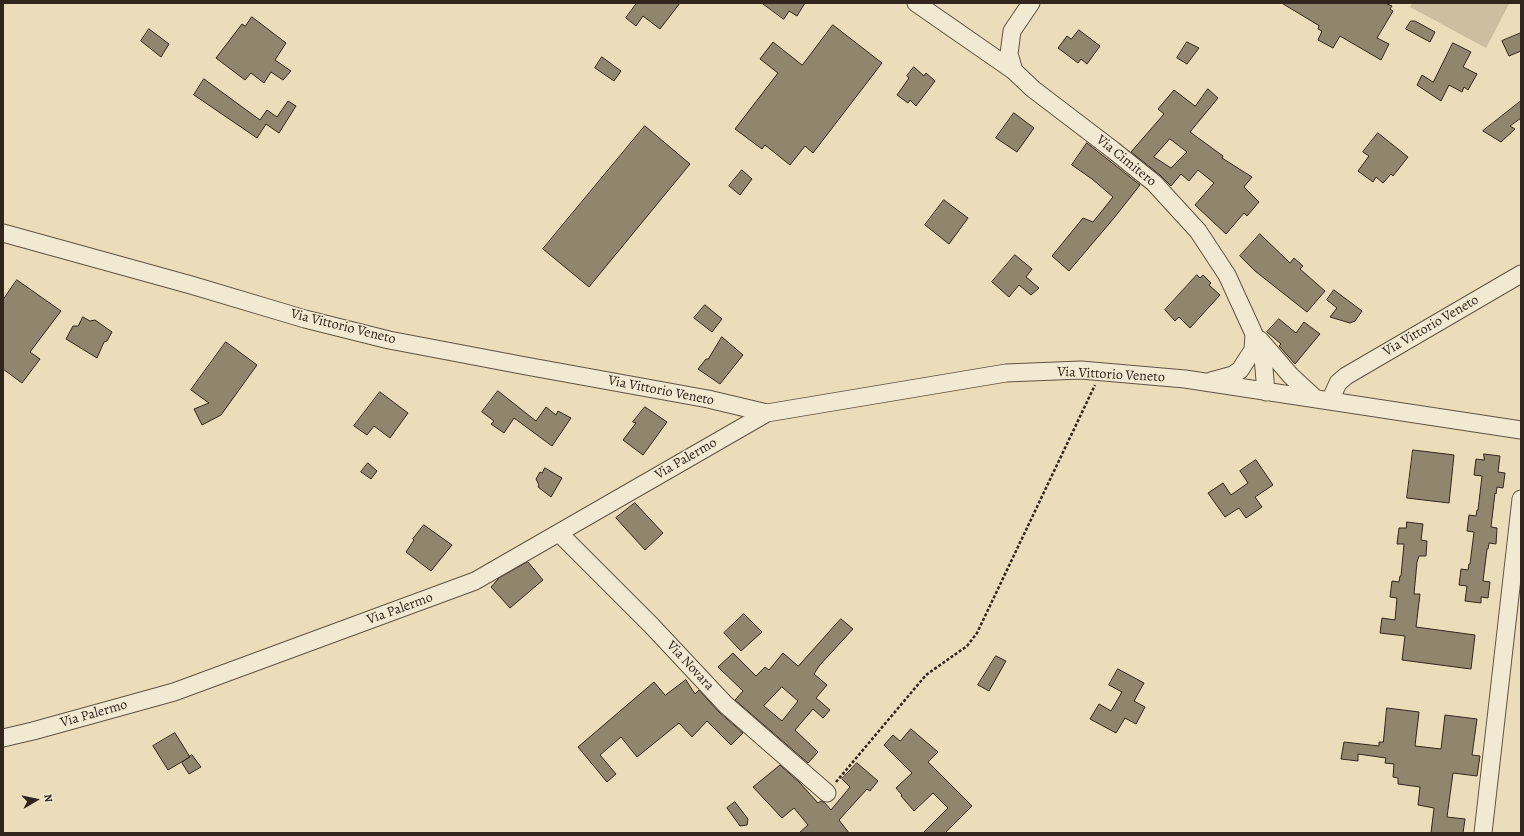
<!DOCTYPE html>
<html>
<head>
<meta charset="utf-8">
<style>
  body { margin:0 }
  #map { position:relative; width:1524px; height:836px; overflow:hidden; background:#ebddb9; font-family:Alegreya,serif }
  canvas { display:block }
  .frame { position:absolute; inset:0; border:4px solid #32251d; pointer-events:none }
  .north { position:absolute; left:16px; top:780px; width:40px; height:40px; -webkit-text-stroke:3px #f2e9d2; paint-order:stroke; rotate:81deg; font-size:11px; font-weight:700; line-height:16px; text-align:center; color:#32251d }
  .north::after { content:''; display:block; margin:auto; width:14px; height:18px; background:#32251d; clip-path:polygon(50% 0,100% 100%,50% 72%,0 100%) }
</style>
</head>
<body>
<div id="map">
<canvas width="1524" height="836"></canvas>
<div class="frame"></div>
<div class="north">N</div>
</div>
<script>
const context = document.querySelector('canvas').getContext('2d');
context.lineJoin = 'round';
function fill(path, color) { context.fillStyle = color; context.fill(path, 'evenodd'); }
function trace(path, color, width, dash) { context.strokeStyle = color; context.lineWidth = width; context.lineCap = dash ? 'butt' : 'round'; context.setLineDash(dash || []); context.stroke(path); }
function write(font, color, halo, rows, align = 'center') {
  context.font = font + ' Alegreya,serif'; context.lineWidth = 3; context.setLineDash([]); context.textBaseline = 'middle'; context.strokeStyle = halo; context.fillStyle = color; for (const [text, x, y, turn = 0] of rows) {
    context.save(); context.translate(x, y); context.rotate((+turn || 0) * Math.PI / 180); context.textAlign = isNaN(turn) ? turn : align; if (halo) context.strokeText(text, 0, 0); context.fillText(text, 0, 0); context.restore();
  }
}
const green = new Path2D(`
  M1412 3H1507L1509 4 1486 48 1410 7Z`);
const building = new Path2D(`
  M637 3H680L660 29 643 16 636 26 626 18Z
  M762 3H805L797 16 789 11 784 19Z
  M1282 3H1385L1392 6 1390 9 1393 11 1377 38 1389 44 1381 60 1340 36 1333 48 1318 40 1322 31 1318 29 1319 26Z
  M252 17 286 43 275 60 291 71 283 80 271 72 264 83 251 73 245 80 216 58 242 24 245 26Z
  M1411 21H1415L1435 32 1430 42 1406 29Z
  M833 25 882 63 813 153 805 146 790 165 765 145 762 149 735 129 778 73 760 59 773 42 802 65Z
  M149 29 169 44 161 57 141 41Z
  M1079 30 1100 46 1087 64 1081 59 1078 63 1058 48 1067 36 1071 39Z
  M1521 33V51L1509 56 1502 41Z
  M1187 42 1199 48 1187 64 1177 58Z
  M1453 43 1471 52 1463 67 1477 74 1468 90 1464 87 1462 92 1449 85 1441 101 1417 85 1422 75 1433 82Z
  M602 57 621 71 614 81 595 68Z
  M914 67 924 76 926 73 935 81 916 106 910 100 908 103 897 95 909 78 907 76Z
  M204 79 260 120 267 110 277 117 288 101 296 106 279 133 266 124 257 138 194 95Z
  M1208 89 1218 98 1190 132 1223 156 1222 158 1252 177 1244 187 1259 202 1247 216 1244 213 1226 234 1195 205 1214 183 1198 170 1189 181 1181 174 1171 186 1160 175 1131 152 1164 114 1158 109 1174 90 1195 106ZM1170 139 1187 152 1171 168 1154 157Z
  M1521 101V118L1510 126 1515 129 1501 142 1483 131Z
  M1014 113 1034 128 1017 152 996 138Z
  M645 126 690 164 589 287 543 249Z
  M1378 133 1408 157 1393 176 1391 174 1383 183 1376 177 1373 182 1358 171 1369 156 1363 152Z
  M1087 143 1140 185 1114 218 1069 271 1052 256 1083 218 1093 222 1113 197 1092 179 1072 165Z
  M742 170 752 179 740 195 729 186Z
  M944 200 968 218 949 244 925 225Z
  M1260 234 1290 263 1294 258 1303 266 1300 269 1325 291 1307 312 1255 271 1240 256Z
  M1015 255 1032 269 1026 277 1039 288 1031 295 1019 285 1009 297 992 282Z
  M1197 275 1200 278 1203 275 1211 283 1209 285 1220 295 1190 328 1179 317 1175 321 1165 310Z
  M17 280 61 311 30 352 40 359 22 383 3 369V300Z
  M1334 290 1362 311 1355 321 1350 323 1330 317 1337 308 1327 300Z
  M705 305 722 319 712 332 694 318Z
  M83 317 90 321 95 320 112 332 107 341 104 342 97 358 66 339 73 326H78Z
  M1279 319 1296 333 1304 322 1320 334 1295 364 1279 346 1281 344 1267 332Z
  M722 337 743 355 720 384 698 369 706 359H708Z
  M226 342 257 365 221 415 202 425 194 409 209 403 191 390Z
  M498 391 536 421 546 407 556 415 558 411 571 418 552 446 514 418 504 433 491 424 494 421 482 412Z
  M380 392 408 413 390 438 374 426 367 435 354 426Z
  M645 407 667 422 643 455 623 440 636 423 633 422Z
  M1413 450 1454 455 1449 503 1407 498Z
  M1484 454 1500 456 1498 472 1505 473 1503 488 1497 487 1496 494 1495 493 1491 527 1497 528 1496 544 1489 543 1488 549H1487L1483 581 1490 582 1488 598 1481 597V603L1465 601 1467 586 1459 585 1461 569 1468 570 1469 564H1470L1474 532 1467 531 1469 515 1476 516 1477 510H1478L1482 476 1474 475 1476 459 1484 460Z
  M1256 460 1273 485 1255 497 1262 507 1246 518 1239 508 1225 517 1208 493 1223 483 1231 495 1248 483 1240 471Z
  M368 463 377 471 371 479 361 472Z
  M545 468 562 478 551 497 538 487 539 485 536 479 540 472 542 473Z
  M635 503 663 533 645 550 616 518Z
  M1407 522 1423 524 1421 540 1427 541 1426 556H1419L1417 562 1414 594H1420L1416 627 1475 635 1471 669 1402 660 1405 636 1380 633 1382 618 1395 620 1397 598 1390 597 1392 581 1399 582 1400 576H1401L1404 544H1397L1399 528H1406Z
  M424 525 452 545 431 571 406 552 414 540 413 539Z
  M528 562 543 580 510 608 491 587 499 578Z
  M744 614 762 632 741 651 724 633Z
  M841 619 853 629 819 666 814 674 827 685 816 698 830 710 823 718 813 709 795 730 818 752 808 763 735 700 743 691 718 667 733 653 756 676 765 667 769 670 783 653 798 666ZM782 687 798 701 782 721 764 706Z
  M996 656 1006 661 989 691 978 685Z
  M1118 669 1144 683 1134 701 1145 707 1136 724 1125 718 1116 733 1090 719 1099 704 1111 711 1122 692 1109 685Z
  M686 680 695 694 699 690 719 712 743 733 731 745 707 721 692 737 679 723 637 757 621 737 600 755 616 774 607 782 578 747 654 682 665 695Z
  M1387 708 1419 712 1415 746 1441 749 1445 715 1477 719 1472 755 1480 756 1477 776 1453 773 1447 817 1465 819 1463 833H1431L1434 808 1418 805 1420 787 1398 784V778L1393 777 1394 764 1385 763 1386 758 1358 754V761L1341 759 1344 742 1379 746V742H1383Z
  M911 729 938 752 928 762 972 806 945 833H923L948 808 933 793 914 811 901 796 902 795 896 788 912 773 884 745 893 735 900 741Z
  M175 733 190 757 168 770 153 746Z
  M192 755 201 767 189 774 182 763Z
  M857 763 878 781 870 791 867 789 839 820 849 833H799L808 825 794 808 782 818 753 787 780 765 799 782 818 803 821 801 825 803 831 810 850 787 842 779Z
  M735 802 748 819 747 825 740 826 727 808Z`);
const path = new Path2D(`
  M836 782 926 675 967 646 977 633 1095 385`);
const minor = new Path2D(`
  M916 3 1014 71
  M1031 3 1012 31 1009 54 1014 71 1033 89 1113 150 1154 183 1198 231 1227 275 1254 334 1263 357 1266 392
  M3 233 191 285 305 319 389 340 526 366 708 399 767 413 1006 373 1081 370 1185 379 1521 430
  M1260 340 1291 376 1316 399
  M1211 381 1233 375 1240 370 1253 350 1254 334
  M1330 401 1338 383 1346 376 1521 274
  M559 533 652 626 726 705 827 793
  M3 738 33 731 174 692 475 581 767 413
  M1483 833 1521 499`);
const streetNames = [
  ["Via Cimitero",1126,161,39],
  ["Via Vittorio Veneto",1431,326,-30],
  ["Via Vittorio Veneto",343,327,14],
  ["Via Vittorio Veneto",1111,375,3],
  ["Via Vittorio Veneto",661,391,11],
  ["Via Palermo",686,459,-30],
  ["Via Palermo",400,609,-20],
  ["Via Novara",690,666,47],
  ["Via Palermo",94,714,-16]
];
fill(green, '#ccbe9e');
fill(building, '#92856e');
trace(building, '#32251d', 1);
trace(minor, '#605344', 19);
trace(path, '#32251d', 2.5, [3, 2]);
trace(minor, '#f2e9d2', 17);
write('14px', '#32251d', '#f2e9d2', streetNames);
</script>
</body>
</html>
